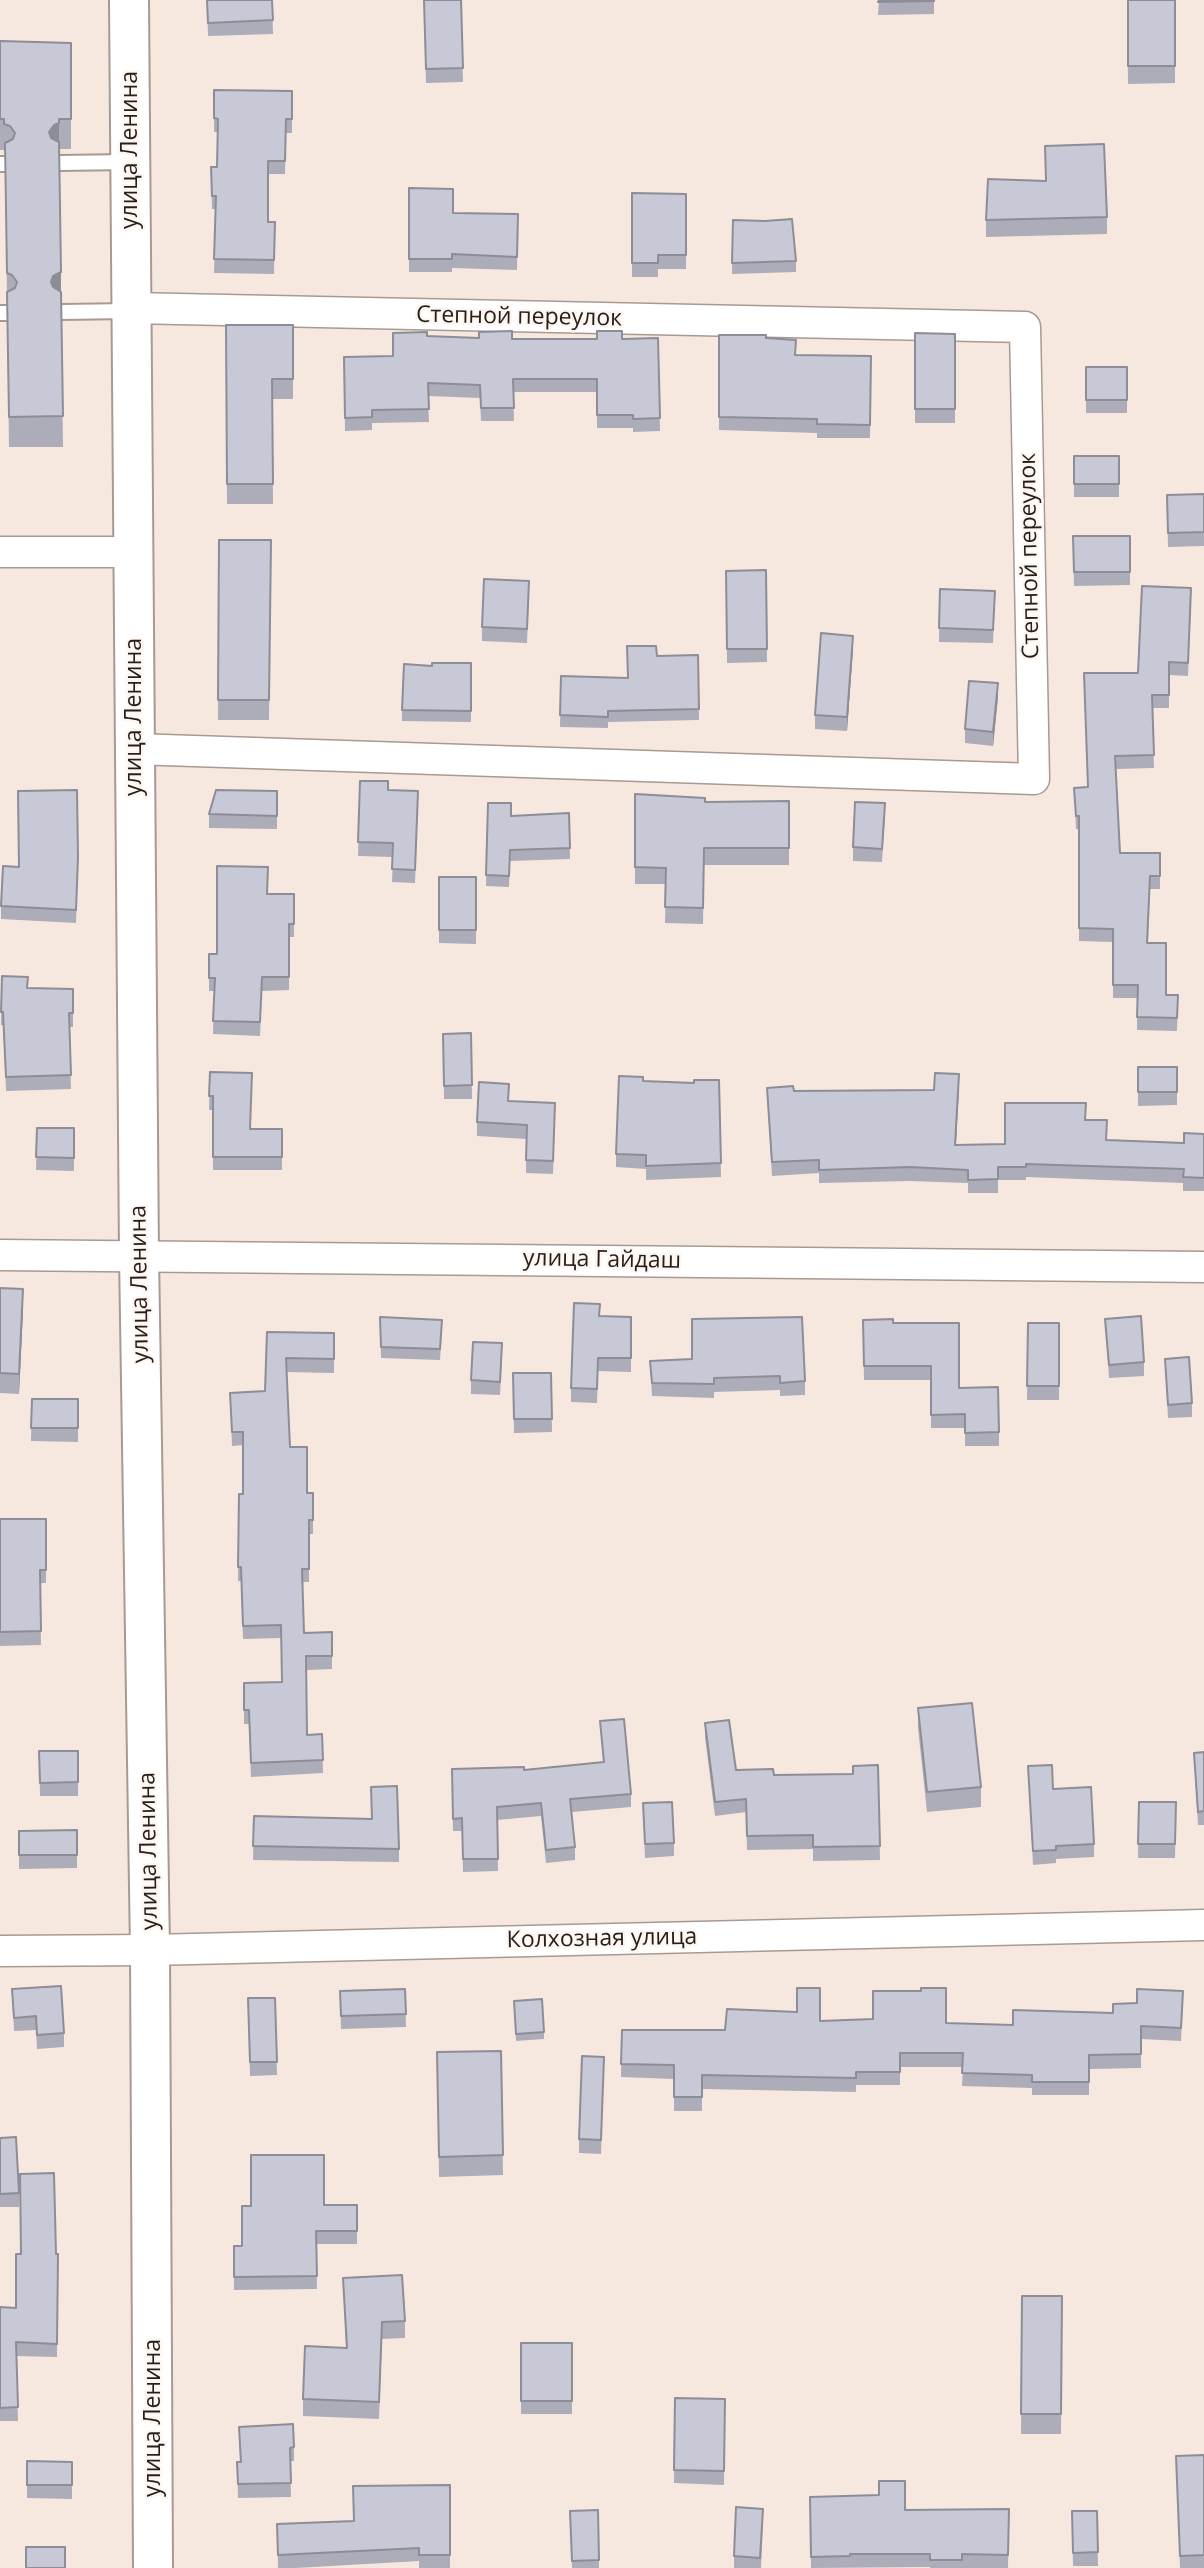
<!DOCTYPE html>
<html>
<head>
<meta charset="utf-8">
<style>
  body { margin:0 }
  canvas { display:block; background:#f6e8df }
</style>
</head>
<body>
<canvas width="1204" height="2568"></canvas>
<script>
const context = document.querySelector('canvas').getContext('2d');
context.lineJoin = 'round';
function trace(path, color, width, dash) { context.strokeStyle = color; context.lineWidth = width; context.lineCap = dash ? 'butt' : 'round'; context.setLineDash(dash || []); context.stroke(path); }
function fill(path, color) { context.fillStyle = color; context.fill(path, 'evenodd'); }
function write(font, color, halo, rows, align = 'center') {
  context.font = font + ' "Open Sans",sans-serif'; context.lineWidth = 5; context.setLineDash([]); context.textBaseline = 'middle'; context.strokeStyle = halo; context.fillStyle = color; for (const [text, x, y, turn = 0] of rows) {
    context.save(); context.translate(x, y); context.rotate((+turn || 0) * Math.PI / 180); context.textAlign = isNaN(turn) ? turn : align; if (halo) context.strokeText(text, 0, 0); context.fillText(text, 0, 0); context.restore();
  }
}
const lane = new Path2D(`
  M59 163 129 162
  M0 164H5
  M61 312 130 311
  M0 313H7`);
const street = new Path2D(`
  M131 308 1025 327 1034 779 134 749
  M0 552H134
  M0 1255 1204 1267
  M0 1951 150 1950 1204 1925`);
const secondary = new Path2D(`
  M129 0 139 1255 150 1950 153 2568`);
const wall = new Path2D(`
  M207 0H272L273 34 208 36Z
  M424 0H461L463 82 426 83Z
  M879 0H934V14L878 15Z
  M1127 0H1175V83L1128 84Z
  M0 41 71 43V149H59L63 447H9L5 154 4 150H0Z
  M214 90 292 91V133H286L285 174H268V222H275L274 274 214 273 216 209H212L211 167H217L218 132H214Z
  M1045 146 1107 217V234L986 237V220L1046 181Z
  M409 188 453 213 518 214 517 270 452 268V272H409Z
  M632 193 686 194V269H658V277H632Z
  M733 220 796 261V272L732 274Z
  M226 325H293V399H272L273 504H227Z
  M915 333 955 334V423H915Z
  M719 335 766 338 796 355 871 356 870 438H817V433L719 430Z
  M427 336 512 339 658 338 660 431 633 432V428H597V392H513L514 421H481L480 398 428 396 429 422 372 423V430L345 431 344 357 393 356Z
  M1086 367H1127V413H1086Z
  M1074 456H1119V497H1074Z
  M1204 494V546L1168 547 1167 495Z
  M1073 536H1130V585L1074 586Z
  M219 540H271L269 720H218Z
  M766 570 767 662 727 663 726 571Z
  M940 589 995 591 993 643 939 642Z
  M529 594 527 643 482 641V627Z
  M1191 601 1188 676 1169 675V708H1152L1154 768 1116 769 1120 853H1160V889H1150L1148 943 1166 995H1178L1177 1031 1137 1030V998H1113V942L1079 941V829H1076L1074 788 1087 787Z
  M853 649 847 731 815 729V715Z
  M698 655 699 720 608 722V728L560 727 561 676 628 678 657 656Z
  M471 663V722L402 721V710L432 666Z
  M998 697 993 746 965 743V729Z
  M360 781 388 790 418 804 415 883 392 882 393 857 358 856Z
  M277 791V829L209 828V814Z
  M635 794 705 802 789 801V865H704L703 924 665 923 666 884H635Z
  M488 803 511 816 569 813 570 859 510 861 509 887 486 886Z
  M885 817 882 862 853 861V847Z
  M78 870 76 923 1 919V906Z
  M439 877H476V944L439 943Z
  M268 894H294V937H289V990L262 991 260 1036 213 1034 214 991H209V954H217Z
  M2 976 28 988 73 989V1027H69L71 1089 6 1091 3 1025H1Z
  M471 1033 472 1099H444L443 1034Z
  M1138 1067H1177V1105L1138 1106Z
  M210 1072 251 1129H282V1170H213V1110H209Z
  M719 1080 721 1177 646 1180V1169L616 1167V1154L643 1081 694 1083Z
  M959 1087 956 1145 1005 1144 1086 1120 1107 1140 1184 1143 1204 1134V1191H1183V1183L1026 1177V1180H998V1193H968V1183L910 1181 819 1183V1173L772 1176 767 1088 794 1091 934 1090Z
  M509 1101 555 1117 553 1174 526 1173V1139L477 1136V1122Z
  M37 1128H74V1171L36 1170Z
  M0 1288 23 1309 19 1394 0 1393Z
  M600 1316 631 1317V1372L598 1371 597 1403 571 1402V1388Z
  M380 1317 442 1331 440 1360 381 1358Z
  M1105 1319 1144 1362V1376L1109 1378Z
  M863 1320 893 1323 959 1388 999 1432V1446H965V1428H931V1380H864Z
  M1028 1323H1059V1400H1027Z
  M267 1332 334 1333V1373L287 1372 290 1447 307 1493H313V1534H309V1582H302L304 1633 332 1632V1669L306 1670 307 1735 322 1734 323 1773 251 1777 249 1724H244V1683L281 1682V1638L243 1639 241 1581H238L239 1494H243V1445L232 1446 230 1393 265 1391Z
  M502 1357 500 1395 471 1394V1380Z
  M692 1359 805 1381V1395L780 1396V1390L714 1392V1398L652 1396 650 1361Z
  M1165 1359 1192 1403V1417L1168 1418Z
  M513 1373H551L552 1432 514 1433Z
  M32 1399H78V1442L31 1441Z
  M0 1519H46V1583H40L41 1645 0 1646Z
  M918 1708 981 1787V1807L927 1812 918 1728Z
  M600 1721 631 1794V1807L572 1812 575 1847V1860L546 1863 541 1816 497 1820 498 1871 463 1872 462 1831H453L452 1769 524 1770 603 1762Z
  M705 1723 736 1770 774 1775 853 1774 878 1765 880 1860 813 1861V1849L747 1850 746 1812 715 1816 705 1737Z
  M39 1751H78V1796H40Z
  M1204 1752V1825H1198L1194 1753Z
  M1028 1766 1053 1789 1094 1844V1857L1056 1859V1863L1033 1865Z
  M371 1787 399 1849V1862L253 1860 254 1816 372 1819Z
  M1139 1802H1176L1175 1858H1138Z
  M643 1803 674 1843V1856L645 1858Z
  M77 1830V1868L19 1869V1831Z
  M12 1989 64 2033V2047L37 2049 36 2030 14 2031Z
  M405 1989 406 2027 341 2029 340 1991Z
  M248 1998H275L277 2075 250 2076Z
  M514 2001 544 2032V2039L516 2041Z
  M1183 2004 1181 2041 1141 2039V2068L1089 2069V2095H1032V2088L962 2086 963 2067H900V2085H856V2092L702 2089V2111H674V2079L621 2077 622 2030H725L820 2021 1013 2025Z
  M501 2051 503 2175 439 2177 437 2052Z
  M604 2057 601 2154 579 2153V2139Z
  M0 2138 19 2193V2207H0Z
  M324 2205H357V2244H316L317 2289 234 2290V2246H242Z
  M56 2254H58L57 2357 16 2356 18 2421H0V2307L16 2308Z
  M343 2278 405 2321V2338L382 2339 379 2419 303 2416V2399L346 2348Z
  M1022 2296H1062L1061 2434H1021Z
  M521 2343H572V2414H521Z
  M675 2398 725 2399 724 2485 674 2483Z
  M239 2427 294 2447V2461H290L291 2497 238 2498 237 2462H240Z
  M1204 2455V2568H1180L1176 2456Z
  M27 2461 72 2462V2499L27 2498Z
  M450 2485V2568H419V2561L296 2568H278L277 2524 354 2521 353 2486Z
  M810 2497 905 2510 1009 2509 1008 2568H930V2567L811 2568Z
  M598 2510 599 2568H572L570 2511Z
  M1072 2511H1097L1098 2566H1073Z
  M763 2522 761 2568H734V2556Z`);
const shadedWall = new Path2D(`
  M59 123V153L49 162V132L54 125Z
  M61 272V302L51 282 53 276Z
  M853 636V649L847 731V717Z
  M998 683V697L993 746V732Z
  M959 1074V1087L955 1158V1145Z
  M23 1289V1309L19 1394V1374Z`);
const building = new Path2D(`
  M207 0H272L273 20 208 23Z
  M424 0H461L463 68 426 69Z
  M879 0H934V1L878 2Z
  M1128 0H1175V66H1128Z
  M0 41 71 43V119H59V123L54 125 49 132 51 138 59 142 61 272 53 276 51 282 53 287 61 292 63 416 9 417 7 292 15 288 17 282 12 275 7 273 5 143 13 139 15 133 10 126 4 124V119H0Z
  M214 90 292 91V119H286L285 161H268V222H275L274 260 214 259 216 196H212L211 167H217L218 119 214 118Z
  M1104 144 1107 217 986 220 988 179 1046 181 1045 146Z
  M409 188 453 189V213L518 214 517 257 452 254V259H409Z
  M632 193 686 194V255H658V263H632Z
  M792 219 796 261 732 263 733 220 765 221Z
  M226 325H293V379H272L273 484H227Z
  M512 331V339H597V331H622V339L658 338 660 418 633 419V415H597V379H513L514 408H481L480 385 428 383 429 409 372 410V417L345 418 344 357 393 356V333L427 332V336L479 338V332Z
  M915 333 955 334V409H915Z
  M719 335H766V338L796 340 795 355 871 356 870 425 817 424V419L719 417Z
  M1086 367H1127V400H1086Z
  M1074 456H1119V484H1074Z
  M1204 494V532L1168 533 1167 495Z
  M1073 536H1130V572H1074Z
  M219 540H271L269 700H218Z
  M766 570 767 649H727L726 571Z
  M484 579 529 581 527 629 482 627Z
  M1142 586 1191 588 1188 663 1169 662V695H1152L1154 755 1115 756 1120 853H1160V876H1150L1147 943H1166V995H1178L1177 1018 1137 1017 1138 985H1113V929L1079 928V816H1076L1074 788 1088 787 1084 673H1138Z
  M940 589 995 591 993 630 939 628Z
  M821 633 853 636 847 717 815 715Z
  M627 646H656L657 656 698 655 699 709 608 711V717L560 715 561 676 628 678Z
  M432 663H471V711L402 710 404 664 432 666Z
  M969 681 998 683 993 732 965 729Z
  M360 781H388V790L418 791 415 870 392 869 393 843 358 842Z
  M77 790 78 857 76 910 1 906 3 866 19 867 18 791Z
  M216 790 277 791V816L209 814Z
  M635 794 705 798V802L789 801V848H704L703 908 665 907 666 868 635 867Z
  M855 802 885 803 882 849 853 847Z
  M488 803H511V816L569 813 570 848 510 850 509 876 486 875Z
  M217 866 268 867 267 894H294V924H289V977H262L260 1022 213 1021 215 978H209V954H217Z
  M439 877H476V930H439Z
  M2 976 28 977 27 988 73 989V1013H69L71 1075 6 1077 3 1012H1Z
  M471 1033 472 1085 444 1086 443 1034Z
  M1138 1067H1177V1092H1138Z
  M210 1072 252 1073 250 1129H282V1157H213V1096H209Z
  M935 1073 959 1074 955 1145 1005 1144V1103H1086L1085 1120H1107L1106 1140 1184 1143V1133L1204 1134V1178L1183 1177 1184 1169 1026 1164V1167H998V1179L968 1180V1170L910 1167 819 1170V1160L772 1162 767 1088 793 1086 794 1091 934 1090Z
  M619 1076 643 1077V1081L694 1083V1080H719L721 1163 646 1166V1155L616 1154Z
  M479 1082 509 1084 508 1101 555 1103 553 1161 526 1160 527 1125 477 1122Z
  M37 1128H74V1158L36 1157Z
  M0 1288 23 1289 19 1374 0 1373Z
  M574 1303 600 1304 599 1316 631 1317V1358H598L597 1389 571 1388Z
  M1141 1316 1144 1362 1109 1365 1105 1319Z
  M380 1317 442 1320 440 1349 381 1347Z
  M802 1317 805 1381 780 1383V1376L714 1378V1384L652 1383 650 1361 692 1359V1319Z
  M893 1319V1323H959V1388L998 1387 999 1432 965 1433V1414L931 1415V1366H864L863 1320Z
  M1028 1323H1059V1386H1027Z
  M267 1332 334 1333V1359L286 1358 290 1447H307V1493H313V1520H309V1569H302L304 1633 332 1632V1656H306L307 1735 322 1734 323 1760 251 1763 249 1710H244V1683L282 1682 281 1625 243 1626 241 1567H238L239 1494H243V1432H232L230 1393 265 1391Z
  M473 1342 502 1343 500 1382 471 1380Z
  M1189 1357 1192 1403 1168 1405 1165 1359Z
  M513 1373H551L552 1419H514Z
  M32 1399H78V1428H31Z
  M0 1519H46V1570H40L41 1631 0 1632Z
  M972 1703 981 1787 927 1792 918 1708Z
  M624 1719 631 1794 570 1799 575 1847 546 1850 541 1803 497 1807 498 1859H463L462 1818 453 1819 452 1769 524 1767V1770L604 1762 600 1721Z
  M729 1720 736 1770 773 1769 774 1775 853 1774V1766L878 1765 880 1846 813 1847V1835L747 1836 746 1799 715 1802 705 1723Z
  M39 1751H78V1782L40 1783Z
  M1204 1752V1811L1198 1812 1194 1753Z
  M1052 1765 1053 1789 1091 1787 1094 1844 1056 1846V1850L1033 1851 1028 1766Z
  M397 1786 399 1849 253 1846 254 1816 372 1819 371 1787Z
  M672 1802 674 1843 645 1844 643 1803Z
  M1139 1802H1176L1175 1844H1138Z
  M77 1830V1855H19V1831Z
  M61 1986 64 2033 37 2035 36 2016 14 2018 12 1989Z
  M797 1988H820V2021L873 2019V1991H921V1988H946V2023L1013 2025V2010L1113 2013V2004L1137 2003V1989L1183 1991 1181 2028 1141 2026V2054L1089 2055V2082H1032V2075L962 2073 963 2053H900V2072H856V2078L702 2075V2097H674V2065L621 2064 622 2030H725L727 2009 797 2012Z
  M405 1989 406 2014 341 2016 340 1991Z
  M248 1998H275L277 2062H250Z
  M542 1999 544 2032 516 2034 514 2001Z
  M501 2051 503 2155 439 2157 437 2052Z
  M582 2056 604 2057 601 2140 579 2139Z
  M16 2137 19 2193 0 2194V2138Z
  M251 2155H324V2205H357V2231H316L317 2276 234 2277V2246H242V2206H251Z
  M54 2173 56 2254H58L57 2344 16 2342 18 2407 0 2408V2307L16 2308V2254H21L20 2174Z
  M402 2275 405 2321 382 2322 379 2402 303 2399 305 2346 347 2348 343 2278Z
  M1022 2296H1062L1061 2414H1021Z
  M521 2343H572V2401H521Z
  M675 2398 725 2399 724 2471 674 2470Z
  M293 2424 294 2447 290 2448 291 2483 238 2484 237 2462H241L239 2427Z
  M1204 2455V2555L1180 2556 1176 2456Z
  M27 2461 72 2462V2485H27Z
  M879 2481H905V2510L1009 2509 1008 2555 962 2554V2560H930V2554H850V2556L811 2557 810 2497 879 2495Z
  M450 2485V2555H419V2548L278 2555 277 2524 354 2521 353 2486Z
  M736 2507 763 2509 760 2558 734 2556Z
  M598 2510 599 2560 572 2561 570 2511Z
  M1072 2511H1097L1098 2552 1073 2553Z
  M26 2547H65V2568H26Z`);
const streetNames = [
  ["улица Ленина",130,150,-90],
  ["Степной переулок",519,317,1],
  ["Степной переулок",1030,556,-91],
  ["улица Ленина",134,717,-90],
  ["улица Гайдаш",602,1260,1],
  ["улица Ленина",140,1284,-91],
  ["улица Ленина",149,1851,-91],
  ["Колхозная улица",602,1939,-1],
  ["улица Ленина",153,2418,-90]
];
trace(lane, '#a79a92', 18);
trace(street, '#a79a92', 33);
trace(secondary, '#a79a92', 42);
trace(lane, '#fff', 14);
trace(street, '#fff', 30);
trace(secondary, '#fff', 38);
fill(wall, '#acadb9');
fill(shadedWall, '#8c8d96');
fill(building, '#c8c9d7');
trace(building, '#8c8d96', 2);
write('23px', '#241f1c', '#fff6f1', streetNames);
</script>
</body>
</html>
